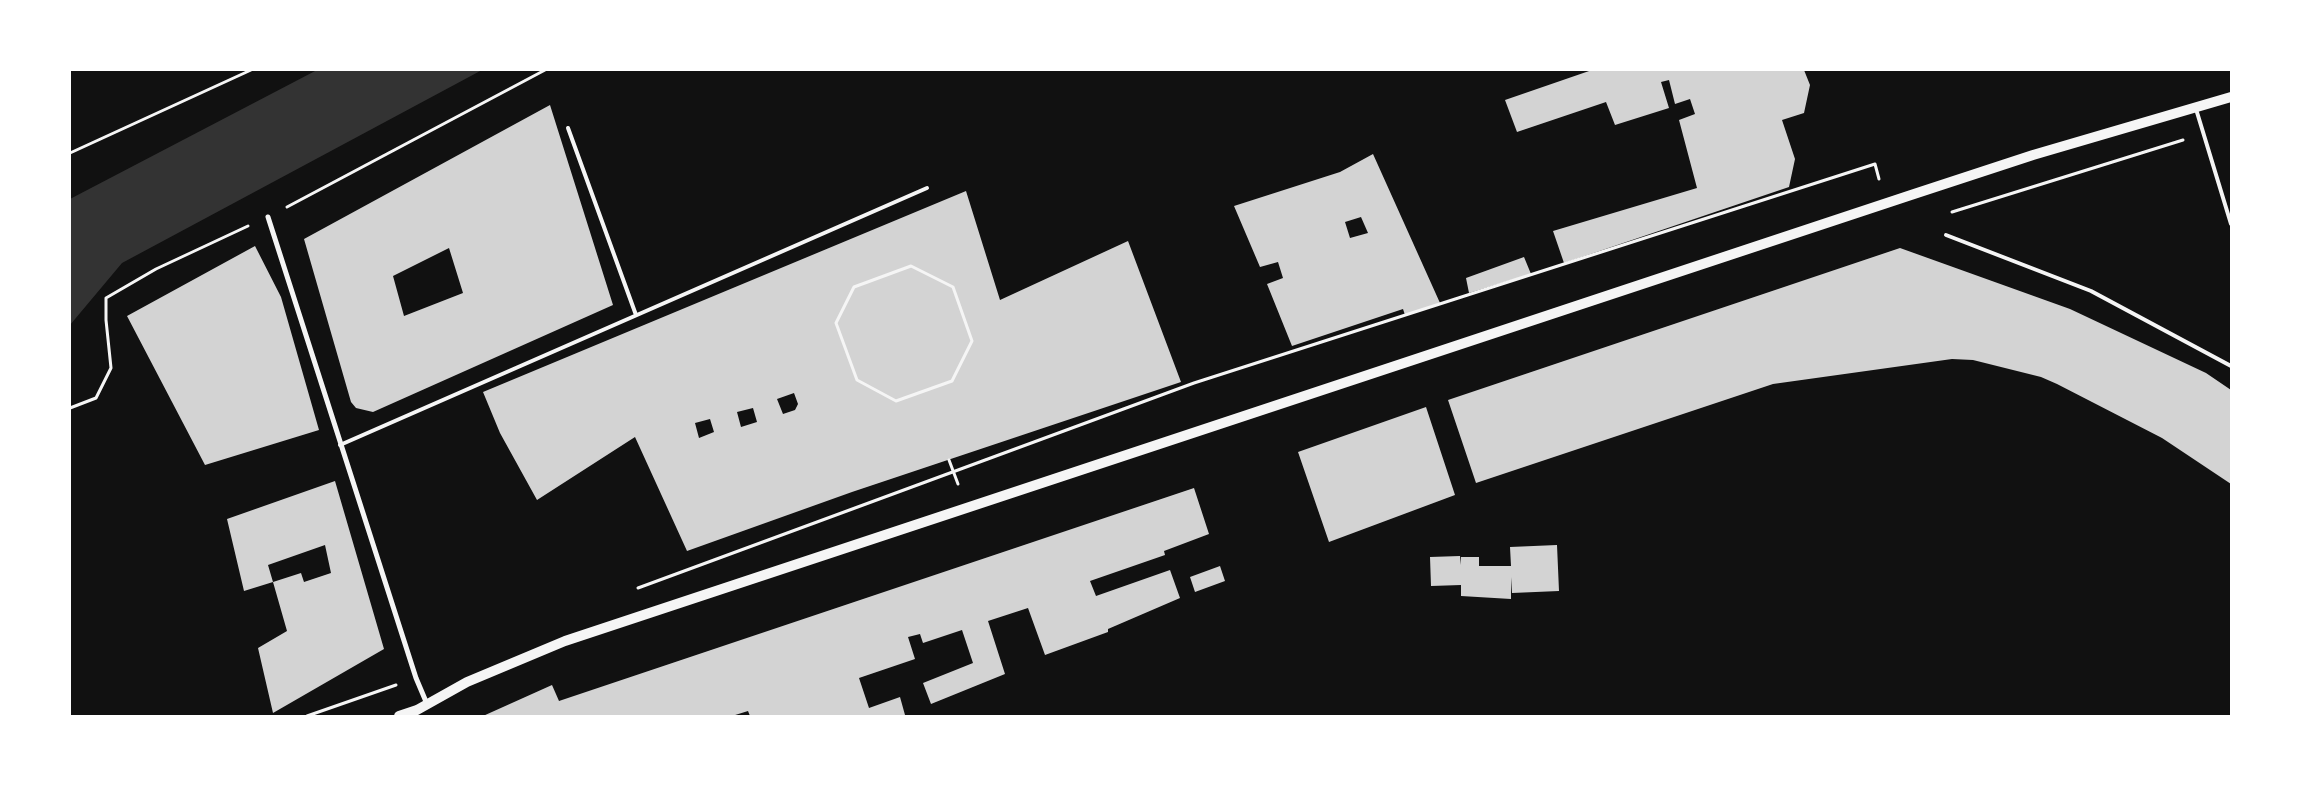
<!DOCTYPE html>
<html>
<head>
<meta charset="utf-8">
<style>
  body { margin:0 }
  #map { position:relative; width:2301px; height:786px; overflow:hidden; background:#111; font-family:"Roboto Serif",serif }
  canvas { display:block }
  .frame { position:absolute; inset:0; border:71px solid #fff; pointer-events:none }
</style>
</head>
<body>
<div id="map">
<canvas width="2301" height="786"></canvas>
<div class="frame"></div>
</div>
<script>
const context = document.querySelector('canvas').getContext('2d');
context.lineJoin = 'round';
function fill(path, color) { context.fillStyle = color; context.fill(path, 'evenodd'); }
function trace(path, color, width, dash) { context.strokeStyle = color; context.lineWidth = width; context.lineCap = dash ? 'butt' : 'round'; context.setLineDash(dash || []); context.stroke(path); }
const water = new Path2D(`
  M317 70H482L122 263 70 325V199Z`);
const building = new Path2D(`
  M1592 70H1804L1810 85 1804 113 1782 120 1795 159 1789 187 1564 263 1553 231 1697 188 1679 120 1695 114 1690 99 1675 104 1669 80 1661 82 1669 108 1615 125 1606 102 1517 132 1505 100Z
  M550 105 613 305 373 412 356 408 351 402 304 239ZM449 248 463 293 404 316 393 276Z
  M1373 154 1440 303 1405 315 1403 309 1292 346 1267 284 1283 278 1278 262 1260 267 1234 206 1340 172ZM1361 217 1368 233 1350 238 1345 222Z
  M966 191 1000 300 1128 241 1181 382 852 492 687 551 635 437 537 500 500 433 483 392ZM794 393 798 404 795 410 783 414 777 399ZM753 408 757 422 741 427 737 412ZM710 419 714 432 699 438 695 423Z
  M255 246 281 297 319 430 205 465 127 316Z
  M1900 248 2070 309 2206 373 2231 390V484L2162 438 2057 384 2041 377 1973 360 1952 359 1773 384 1476 483 1448 400Z
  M1524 257 1531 274 1469 293 1466 278Z
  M1426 407 1455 495 1329 542 1298 452Z
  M335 481 384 649 273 713 258 648 287 631 273 582 301 573 304 582 331 573 325 545 268 565 273 582 244 591 227 519Z
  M1194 488 1209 534 1164 551 1165 555 1090 581 1096 596 1170 570 1180 598 1108 629V632L1045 655 1028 608 988 621 1005 674 931 704 923 683 973 663 962 630 923 643 920 634 908 637 915 659 859 678 869 708 900 697 905 715 903 716H750L748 711 732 716H483L552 685 559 701Z
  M1557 545 1559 591 1512 593 1511 577V599L1461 596V585L1431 586 1430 557 1460 556 1461 565V557H1479V566H1511L1510 547Z
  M1220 566 1225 581 1195 592 1190 577Z`);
const path = new Path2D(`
  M70 153 251 70
  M287 207 545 70
  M1952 212 2183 140
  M911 266 953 287 972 341 952 381 896 401 857 380 836 323 854 287Z
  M70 408 96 398 111 368 106 320V298L156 269 248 226
  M949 460 958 484
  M638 588 1194 383 1875 164 1879 179
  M307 716 396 685`);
const service = new Path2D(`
  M2196 109 2231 224
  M568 128 636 315
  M1946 235 2091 291 2231 366
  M340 445 927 188`);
const minor = new Path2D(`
  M268 217 416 678 427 704`);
const secondary = new Path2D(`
  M399 716 417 710 467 682 565 641 1911 195 2033 155 2231 97`);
fill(water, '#333');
fill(building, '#d3d3d3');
trace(path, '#f5f5f5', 3);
trace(service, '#f5f5f5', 4);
trace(minor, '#f5f5f5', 5);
trace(secondary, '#f5f5f5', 10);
</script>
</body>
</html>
